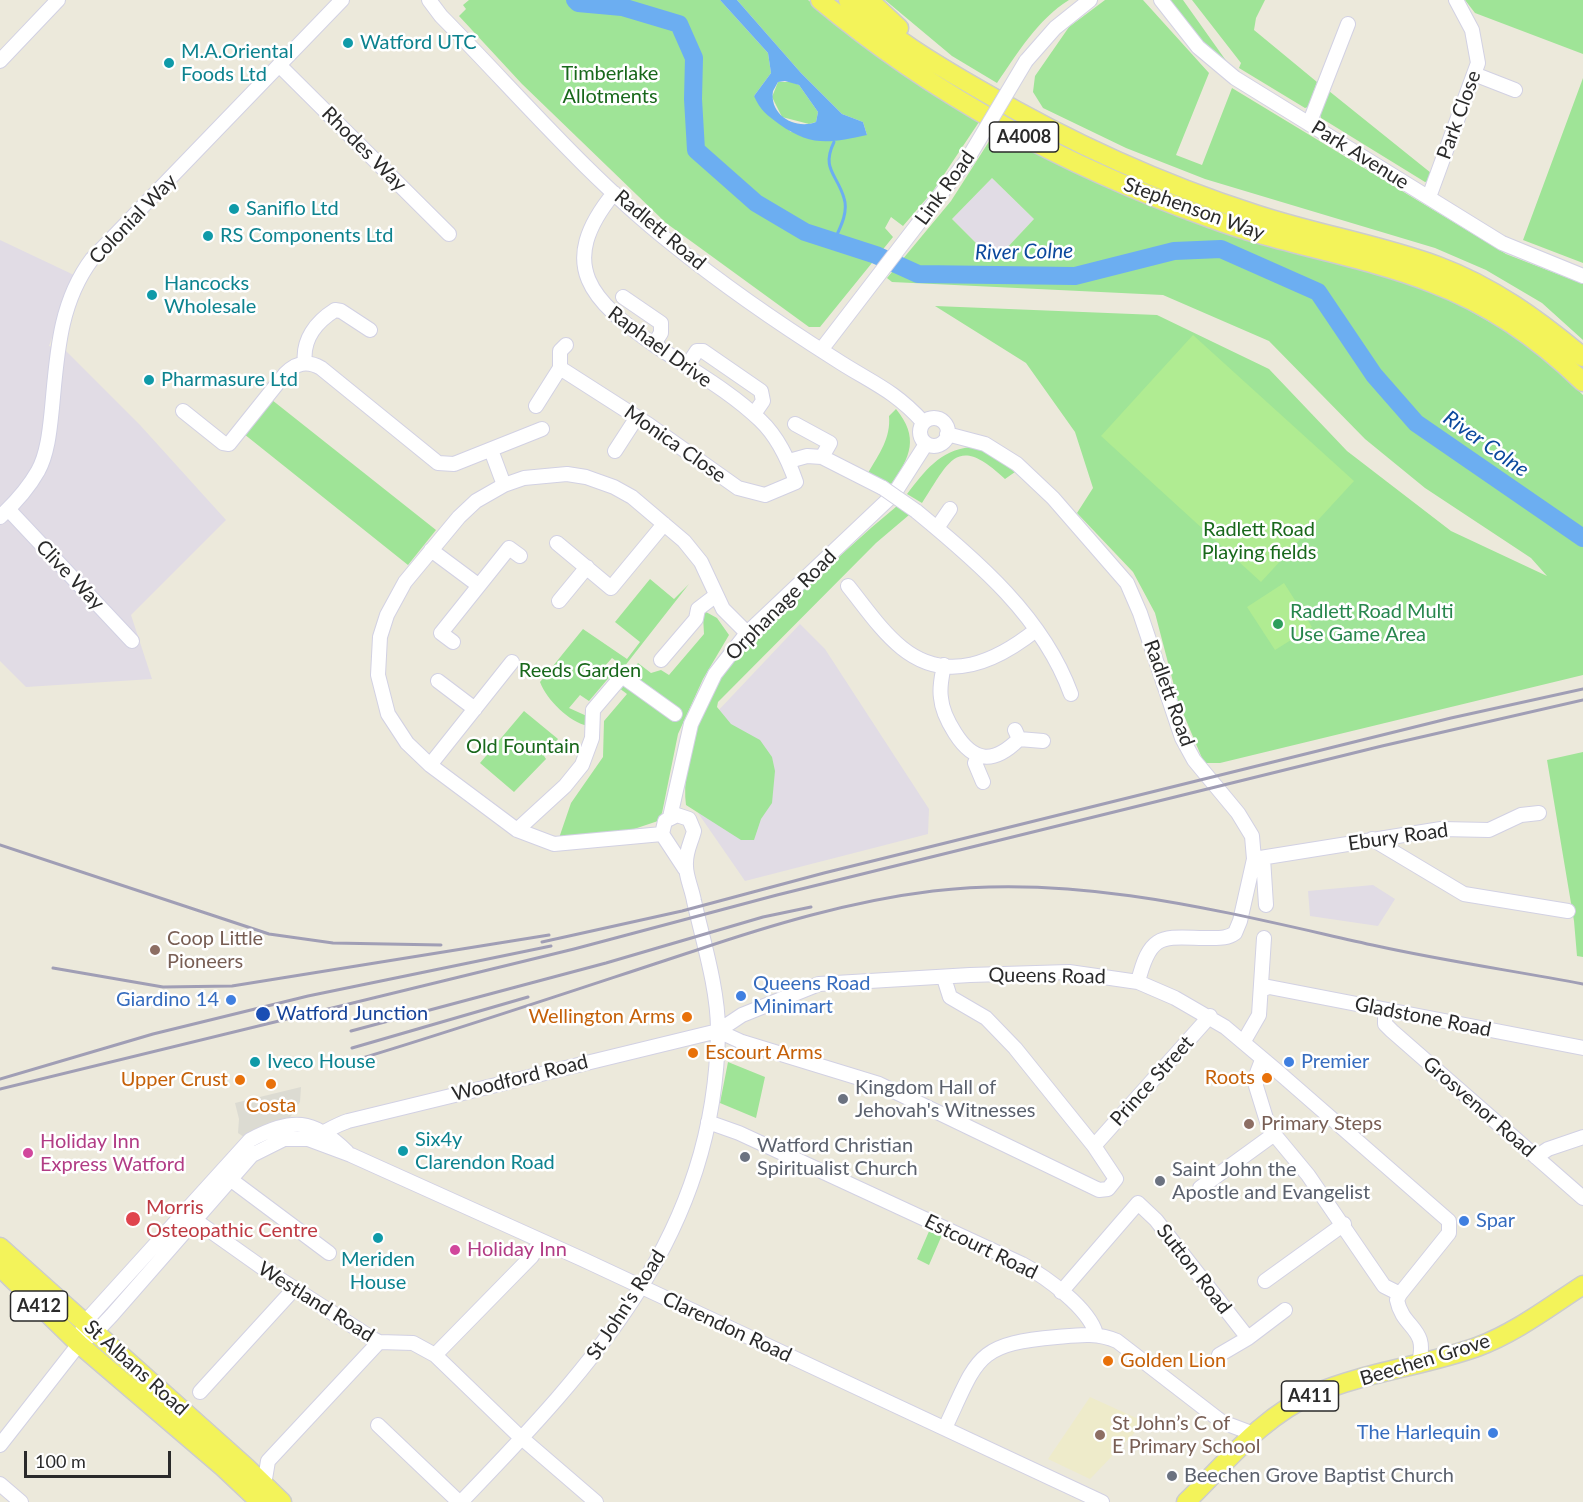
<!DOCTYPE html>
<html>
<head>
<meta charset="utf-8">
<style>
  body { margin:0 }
  #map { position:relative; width:1583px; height:1502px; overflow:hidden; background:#ece9db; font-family:Lato,sans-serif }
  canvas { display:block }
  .scale { position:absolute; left:24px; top:1451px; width:147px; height:27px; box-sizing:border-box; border:3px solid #2a2a2a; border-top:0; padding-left:8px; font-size:18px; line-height:21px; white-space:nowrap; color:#2a2a2a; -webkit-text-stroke:4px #fff; paint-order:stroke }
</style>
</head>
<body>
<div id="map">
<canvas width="1583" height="1502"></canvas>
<div class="scale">100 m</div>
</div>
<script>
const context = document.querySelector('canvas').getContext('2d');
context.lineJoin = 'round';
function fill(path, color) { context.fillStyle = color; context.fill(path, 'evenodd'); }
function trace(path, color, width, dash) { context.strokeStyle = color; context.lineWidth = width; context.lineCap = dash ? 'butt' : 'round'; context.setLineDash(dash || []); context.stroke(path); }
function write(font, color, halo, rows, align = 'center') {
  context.font = font + ' Lato,sans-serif'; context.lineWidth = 5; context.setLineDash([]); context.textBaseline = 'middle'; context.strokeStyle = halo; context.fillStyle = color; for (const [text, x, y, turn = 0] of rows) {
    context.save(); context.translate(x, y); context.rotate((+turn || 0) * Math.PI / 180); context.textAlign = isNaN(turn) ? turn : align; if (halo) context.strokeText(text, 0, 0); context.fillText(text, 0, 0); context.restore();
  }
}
const industrial = new Path2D(`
  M992 178 1034 219 1004 251H984L952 219Z
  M0 240 74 275 49 346 65 350 140 425 226 520 131 615 152 679 26 687 0 661Z
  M800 624 825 649 929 809 928 834 745 881 698 813 715 714Z
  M1373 885 1395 899 1378 926 1310 916 1308 891Z`);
const education = new Path2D(`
  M1090 1397 1145 1422 1090 1479 1048 1459Z`);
const green = new Path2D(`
  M469 0H720L768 53 771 73 754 96 791 132 867 135 863 122 842 114 801 73 737 0H808L873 51 981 119 933 191 903 226 891 217 885 228 893 237 820 327H809L666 223 522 84 459 16 466 9 463 5Z
  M885 0H1069C1038 19 1017 54 997 83L952 56Z
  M1105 0H1143L1209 73 1176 155 1202 165 1232 88 1506 254 1583 284V340L1542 303 1486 270 1435 248 1205 179 1126 148 1043 108 1033 92 1035 76 1069 27Z
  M1169 0H1183L1227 62 1203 44Z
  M1192 0H1265L1256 18 1254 30 1317 82 1308 107 1305 108 1239 68 1241 63Z
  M1465 0H1583V54L1475 13Z
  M1583 78V263L1523 240Z
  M778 82H792L799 85 818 112 816 122 809 124 782 117 772 97Z
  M1329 91 1431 173 1428 181 1425 182 1321 118 1320 114Z
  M997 129 1449 299 1534 347 1583 395V675L1220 763H1204L1178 701 1155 613 1133 572 1077 513 1093 488 1075 432 1026 363 935 306 1157 315 1269 369 1347 451 1451 531 1547 576 1531 558 1425 488 1365 439 1269 341 1163 295 892 282 887 278 951 201ZM992 178 1034 219 1004 251H984L952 219Z
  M272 400 436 530 408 565 244 434Z
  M896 409C919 437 911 457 891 484L868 473C879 454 891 438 889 416Z
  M970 447 986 452 1015 472 1005 479C957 434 950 460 922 503L907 494C925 471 939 451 970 447Z
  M897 506 909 515 876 543 718 702 717 707 731 724 760 740 772 757 775 771 772 803 761 819 754 840H741L686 805C681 763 702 700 727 667 747 640 774 617 798 595 831 564 863 534 897 506Z
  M650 579 674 599 689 584 624 667 612 658 604 667 612 674 589 701 580 695 569 708 589 717 588 726C569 722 547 700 540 682L583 629 627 659 640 642 615 622Z
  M706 612 717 618 729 635 703 679 678 734 662 813 658 821 628 831 559 838 571 803 603 757 604 721 627 694 619 688 638 663 651 673 661 670 669 675 704 634 703 616Z
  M524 711 558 739 544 756 546 759 514 792 480 763Z
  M1583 752V957L1577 956 1574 921 1547 760Z
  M728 1062 765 1077 756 1118 720 1103Z
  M930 1229 942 1235 929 1265 917 1259Z`);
const pitch = new Path2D(`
  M1193 335 1354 481 1261 582 1101 436Z
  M1284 583 1312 627 1275 650 1247 607Z`);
const plaza = new Path2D(`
  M301 1087 300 1102 289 1119 244 1137 238 1133 239 1119 235 1103Z`);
const water = new Path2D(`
  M720 0H737L801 73 842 114 863 122 867 135C830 143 811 147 779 124 767 115 760 110 754 96L771 73 768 53ZM785 81 799 85 818 112 816 122C795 130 769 115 773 91L778 82Z`);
const stream = new Path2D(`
  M833 243C839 230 849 213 844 198 837 174 821 169 834 142`);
const river = new Path2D(`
  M575 0 578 3 622 7 679 24 694 58 693 99 696 150 756 203 805 232 876 255 918 274 1075 276 1174 251 1221 249 1318 292 1374 375 1416 423 1583 538`);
const minor = new Path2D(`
  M429 0 441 16C516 92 587 176 671 243 723 285 778 323 835 359 870 382 893 389 923 422
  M1161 0 1198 47 1235 78 1502 243 1583 276
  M0 61 58 0
  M1026 61 1055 28 1090 0
  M279 65 449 234
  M1474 74 1515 90
  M1309 124 1348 24
  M1429 197 1478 63 1472 30 1456 0
  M623 297 661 323V333L654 344
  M821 350 967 160
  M305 363C302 340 316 322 335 310L341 311 370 330
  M687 366 697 351H703L761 391 763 401 754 414
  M560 368 649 425 738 488 765 495 796 482C788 459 778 437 760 420 730 391 690 369 656 346 591 301 555 265 614 193
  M536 406 560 368V351L566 345
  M183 411 223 443 229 444 285 374C296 363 307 360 321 368L438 463 454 464 542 429
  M920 432a14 14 0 1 1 28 0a14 14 0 1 1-28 0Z
  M795 424 830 443 822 457
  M947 434 985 444 1017 464 1053 498 1127 583 1140 613 1182 738 1194 760 1238 813 1252 836 1254 859 1240 921 1235 933C1228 938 1221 938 1212 938 1164 938 1151 929 1138 982
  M491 450 504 485
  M615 451 637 417
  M789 461 807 456 822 457 883 488
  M8 509 132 641
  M916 511C978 562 1043 617 1071 694
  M0 517C14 504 29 487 38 471 48 453 50 427 52 408 57 355 59 303 92 259L342 0
  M937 528 950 509
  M557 543 611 588 664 524
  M431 550 478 585
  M848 586C865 607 881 631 902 648 948 685 997 661 1036 630
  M559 601 587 567
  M453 642 441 633 509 548 520 556
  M661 660 696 619 698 609 715 596
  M944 665C942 676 939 687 941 698 942 711 948 722 955 733 974 763 994 764 1019 739
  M438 681 475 709
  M1015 730 1019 739 1043 741
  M978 756 975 763 983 782
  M430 765 512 662
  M670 817 691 724 715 674 747 633 894 494 926 444
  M517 830 565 786 582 765 592 738 593 710 622 676 675 714
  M662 834 554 844 517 830 430 765 407 743 388 714 378 675 380 637 387 615 405 582 459 517 476 501 504 485 524 478 567 474 586 477 614 487 632 497 684 541 701 562 723 609 747 633
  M1372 839 1464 894 1568 911
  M1263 858 1266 905
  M1254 859 1441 829 1489 830 1521 815 1539 813
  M1263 989 1269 987 1583 1048
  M1385 1010V1024L1392 1031 1583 1198
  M718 1031 742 1042 879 1084 1099 1190 1108 1189 1116 1179 1094 1146 1015 1048 986 1018 950 997 944 978
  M1244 1041 1259 1015 1264 938
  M1262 1060 1257 1073 1256 1086 1269 1128 1308 1175 1384 1286 1400 1294
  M708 1122 739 1133 1022 1264C1046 1277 1089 1308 1096 1334
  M308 1139C323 1134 333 1126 348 1121L718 1031 742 1015 819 984 970 975 1069 972 1138 982 1175 998 1225 1027 1276 1070 1449 1221V1233L1400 1294 1397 1300C1403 1330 1430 1327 1418 1365
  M1094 1146 1210 1016
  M1536 1157 1548 1149 1583 1137
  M230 1179 329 1253
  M1200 1188 1273 1135
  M195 1220 267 1271 373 1339 379 1342 413 1343 435 1355 517 1434 596 1502
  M1265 1281 1344 1224
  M1061 1292 1138 1203 1156 1220 1248 1338
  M82 1331 85 1322 250 1140C292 1118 313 1118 347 1152
  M435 1355 532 1256 540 1241
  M1219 1355 1248 1338 1285 1310
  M200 1392 294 1289
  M378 1425 459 1502
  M945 1428C978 1358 975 1344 1057 1337 1078 1335 1097 1332 1117 1341L1222 1422 1254 1434
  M0 1445 79 1344 96 1332 112 1315 252 1155 284 1139H308L351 1155 582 1259 1102 1502
  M0 1484 21 1502
  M264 1485 268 1461 379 1342
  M461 1502C594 1364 716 1234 718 1030 718 989 703 941 694 901 692 889 686 877 686 866 685 852 691 843 694 831L689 819 677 815 665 821 662 834 685 869`);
const major = new Path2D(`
  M820 0C935 96 1069 168 1210 218 1282 245 1360 255 1432 283 1488 304 1540 340 1583 382
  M848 0C891 37 933 63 982 91 1069 142 1159 183 1255 214 1315 234 1378 244 1438 266 1492 286 1539 320 1583 357
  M869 0 899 28
  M0 1247 246 1467 282 1502
  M0 1267 79 1344 224 1468 260 1502
  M1186 1502C1226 1463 1262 1416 1314 1394 1365 1372 1424 1366 1477 1347 1515 1333 1549 1307 1583 1285`);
const rail = new Path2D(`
  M0 845 269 934 333 943 441 945
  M542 942 682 911 824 873 1451 718 1583 689
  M53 968 163 987 232 986 549 935
  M351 1031 606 963 763 917 811 907
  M352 1048 528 997
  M356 1060C469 1026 581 988 694 951 771 925 851 901 933 891 1083 873 1232 914 1377 946 1445 961 1515 971 1583 984
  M0 1079 153 1034 308 996 551 946
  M0 1089 574 949 777 895 1382 746 1583 700`);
const minorBridge = new Path2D(`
  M967 160 1026 61
  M883 488 916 511`);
const markers = [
  [348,43,6,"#0f9aa8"],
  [169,63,6,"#0f9aa8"],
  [234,209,6,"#0f9aa8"],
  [208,236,6,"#0f9aa8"],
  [152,295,6,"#0f9aa8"],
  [149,380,6,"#0f9aa8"],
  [1278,624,6,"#2e9e5b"],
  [155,950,6,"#8d6e63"],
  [741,996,6,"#3f7fe0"],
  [231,1000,6,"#3f7fe0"],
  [263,1014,8,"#1a4fb4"],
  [687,1017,6,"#e8710a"],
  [693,1053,6,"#e8710a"],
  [255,1062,6,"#0f9aa8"],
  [1289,1062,6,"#3f7fe0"],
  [1267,1078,6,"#e8710a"],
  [240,1080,6,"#e8710a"],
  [271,1084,6,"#e8710a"],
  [843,1099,6,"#6b7280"],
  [1249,1124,6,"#8d6e63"],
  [403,1151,6,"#0f9aa8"],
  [28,1153,6,"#d1479c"],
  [745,1157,6,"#6b7280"],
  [1160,1181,6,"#6b7280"],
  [133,1219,8,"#e0444e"],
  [1464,1221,6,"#3f7fe0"],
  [378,1238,6,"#0f9aa8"],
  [455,1250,6,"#d1479c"],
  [1108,1361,6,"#e8710a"],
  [1493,1433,6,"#3f7fe0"],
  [1100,1435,6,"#8d6e63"],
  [1172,1476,6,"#6b7280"]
];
const shields = [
  [1024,137,69],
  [39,1306,57],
  [1310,1396,57]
];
const shieldNames = [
  ["A4008",1024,137],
  ["A412",39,1306],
  ["A411",1310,1396]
];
const cultureNames = [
  ["Watford UTC",360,43],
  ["M.A.Oriental",181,52],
  ["Foods Ltd",181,75],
  ["Saniflo Ltd",246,209],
  ["RS Components Ltd",220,236],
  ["Hancocks",164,284],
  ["Wholesale",164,307],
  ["Pharmasure Ltd",161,380],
  ["Iveco House",267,1062],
  ["Six4y",415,1140],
  ["Clarendon Road",415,1163],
  ["Meriden",378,1260,"center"],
  ["House",378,1283,"center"]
];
const parkNames = [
  ["Timberlake",610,74],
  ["Allotments",610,97],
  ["Radlett Road",1259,530],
  ["Playing fields",1259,553],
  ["Reeds Garden",580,671],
  ["Old Fountain",523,747]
];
const streetNames = [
  ["Park Close",1459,115,-70],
  ["Rhodes Way",364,149,45],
  ["Park Avenue",1360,155,32],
  ["Link Road",945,188,-54],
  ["Stephenson Way",1194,209,20],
  ["Colonial Way",133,219,-46],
  ["Radlett Road",660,230,40],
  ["Raphael Drive",660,347,36],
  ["Monica Close",675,444,35],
  ["Clive Way",70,575,46],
  ["Orphanage Road",781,605,-45],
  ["Radlett Road",1169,693,70],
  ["Ebury Road",1398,837,-8],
  ["Queens Road",1047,976,1],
  ["Gladstone Road",1423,1017,11],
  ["Woodford Road",520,1078,-14],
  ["Prince Street",1152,1081,-48],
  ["Grosvenor Road",1479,1107,41],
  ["Estcourt Road",981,1247,26],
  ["Sutton Road",1194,1269,52],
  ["Westland Road",316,1302,32],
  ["St John's Road",626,1305,-57],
  ["Clarendon Road",727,1327,25],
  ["Beechen Grove",1425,1360,-17],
  ["St Albans Road",136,1368,42]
];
const leisureNames = [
  ["Radlett Road Multi",1290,612],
  ["Use Game Area",1290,635]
];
const educationNames = [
  ["Coop Little",167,939],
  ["Pioneers",167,962],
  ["Primary Steps",1261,1124],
  ["St John’s C of",1112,1424],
  ["E Primary School",1112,1447]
];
const shopNames = [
  ["Queens Road",753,984],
  ["Minimart",753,1007],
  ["Giardino 14",219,1000,"right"],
  ["Premier",1301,1062],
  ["Spar",1476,1221],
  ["The Harlequin",1481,1433,"right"]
];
const transitNames = [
  ["Watford Junction",276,1014]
];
const foodNames = [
  ["Wellington Arms",675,1017],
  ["Escourt Arms",705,1053,"left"],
  ["Roots",1255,1078],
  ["Upper Crust",228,1080],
  ["Costa",271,1106,"center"],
  ["Golden Lion",1120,1361,"left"]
];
const worshipNames = [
  ["Kingdom Hall of",855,1088],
  ["Jehovah's Witnesses",855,1111],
  ["Watford Christian",757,1146],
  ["Spiritualist Church",757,1169],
  ["Saint John the",1172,1170],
  ["Apostle and Evangelist",1172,1193],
  ["Beechen Grove Baptist Church",1184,1476]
];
const hotelNames = [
  ["Holiday Inn",40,1142],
  ["Express Watford",40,1165],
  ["Holiday Inn",467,1250]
];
const healthNames = [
  ["Morris",146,1208],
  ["Osteopathic Centre",146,1231]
];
const waterNames = [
  ["River Colne",1024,252,-1],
  ["River Colne",1486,444,35]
];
fill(industrial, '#e1dce5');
fill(education, '#eeebca');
fill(green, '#9fe497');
fill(pitch, '#b0ec92');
fill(plaza, '#dcdbd2');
fill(water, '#6caef1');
trace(stream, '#6caef1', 3);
trace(river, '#6caef1', 18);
trace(minor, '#d2d1e3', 16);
trace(major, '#ccc', 21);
trace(minor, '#fff', 14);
trace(major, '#f3f35a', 18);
trace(rail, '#a09eb5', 3);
trace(minorBridge, '#d2d1e3', 16, []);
trace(minorBridge, '#fff', 14);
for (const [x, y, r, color] of markers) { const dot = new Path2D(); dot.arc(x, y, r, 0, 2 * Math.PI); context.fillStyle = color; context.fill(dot); trace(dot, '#fff', 2); }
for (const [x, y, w] of shields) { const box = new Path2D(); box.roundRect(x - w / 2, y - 15, w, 30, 4.5); context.fillStyle = '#fff'; context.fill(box); trace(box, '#2a2a2a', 1.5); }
write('bold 18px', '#2a2a2a', null, shieldNames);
write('20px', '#0d838f', '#fff', cultureNames, 'left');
write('20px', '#18681b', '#fff', parkNames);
write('20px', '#2a2a2a', '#fff', streetNames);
write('20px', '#27864d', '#fff', leisureNames, 'left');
write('20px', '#785e54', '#fff', educationNames, 'left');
write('20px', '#366cbe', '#fff', shopNames, 'left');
write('20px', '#164399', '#fff', transitNames, 'left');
write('20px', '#c56008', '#fff', foodNames, 'right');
write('20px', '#5b616d', '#fff', worshipNames, 'left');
write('20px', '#b23c85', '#fff', hotelNames, 'left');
write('20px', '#be3a42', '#fff', healthNames, 'left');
write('italic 21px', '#0b489d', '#fff', waterNames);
</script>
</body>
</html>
